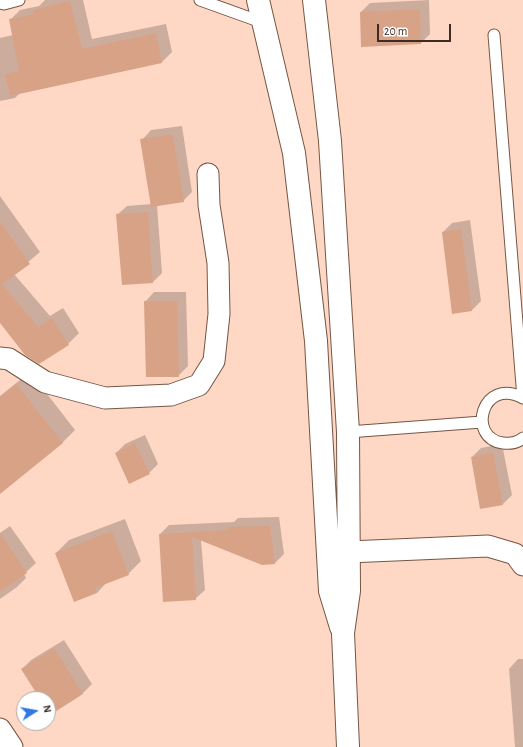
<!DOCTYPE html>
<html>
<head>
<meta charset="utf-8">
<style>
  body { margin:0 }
  #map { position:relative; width:523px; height:747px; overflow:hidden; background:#fed8c5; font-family:"Alegreya Sans",sans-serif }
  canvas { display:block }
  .north { position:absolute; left:16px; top:691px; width:40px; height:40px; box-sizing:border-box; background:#fff; border:1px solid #b1aba8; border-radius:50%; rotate:79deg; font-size:11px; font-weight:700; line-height:16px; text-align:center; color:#3b2d25 }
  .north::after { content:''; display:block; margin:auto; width:14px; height:18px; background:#2f78e5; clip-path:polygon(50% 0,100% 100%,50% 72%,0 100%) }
  .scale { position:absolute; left:377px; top:24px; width:74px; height:18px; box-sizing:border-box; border:2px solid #3b2d25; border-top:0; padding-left:5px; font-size:12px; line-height:14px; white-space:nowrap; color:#3b2d25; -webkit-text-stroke:3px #fff; paint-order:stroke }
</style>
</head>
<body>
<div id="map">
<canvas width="523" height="747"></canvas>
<div class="north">N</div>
<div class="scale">20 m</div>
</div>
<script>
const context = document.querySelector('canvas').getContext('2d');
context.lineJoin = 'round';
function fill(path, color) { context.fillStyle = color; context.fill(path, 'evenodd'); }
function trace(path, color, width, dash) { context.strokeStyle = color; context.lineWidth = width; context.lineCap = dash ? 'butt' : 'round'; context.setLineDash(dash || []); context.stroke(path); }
const shadow = new Path2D(`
  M45 0H83L92 39 166 24 172 52 162 62 34 89 20 93 15 98 0 101V38L13 35 10 20 20 10 39 6Z
  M429 0 430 34 421 43 361 12 370 3Z
  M182 126 192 192 183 201 157 205 162 273 153 282 117 215 127 206 152 204 142 140 151 130Z
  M0 196 40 252 14 274 50 316 63 308 79 333 68 344 0 322Z
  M470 220 481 301 472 310 453 313 443 232 452 223Z
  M154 292H186L188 366 178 376 145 302Z
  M30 372 75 430 62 443 0 485V396Z
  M145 435 158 464 149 473 116 453 125 444Z
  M502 444 512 495 503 504 472 457 481 448Z
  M279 517 284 554 275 563 201 540 205 590 195 599 160 534 169 525 234 522 238 518Z
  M125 519 141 561 128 574 107 582 97 593 56 553 69 540Z
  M10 526 36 563 24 574 26 578 17 587 0 599V533Z
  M64 640 92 684 83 693 50 714 48 710V699H41L22 669 31 660Z
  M518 659H523V747H515L509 669Z`);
const building = new Path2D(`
  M70 1 82 49 156 33 162 63 10 96 5 74 19 71 9 19 34 14 33 10Z
  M420 9 421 44 361 47 360 12Z
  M173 134 184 202 151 207 140 139Z
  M148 212 153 283 122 285 116 214Z
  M0 222 30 264 2 284 38 327 52 318 69 345 39 364 25 355 0 323Z
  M461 229 472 311 452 314 442 232Z
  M144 301H177L179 377H146Z
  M16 384 63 443 0 494V397Z
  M135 443 150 474 129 484 115 453Z
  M493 453 503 505 480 509 471 457Z
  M270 526 275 564 262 565 192 537 196 600 163 602 159 534 228 530 227 527Z
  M112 531 129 575 95 588 97 593 74 602 55 553Z
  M0 533 27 573 0 592Z
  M54 648 83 694 50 715 48 712V699H40L21 669Z`);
const service = new Path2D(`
  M200 0 264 23
  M0 3 4 4 19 0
  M494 35 523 398
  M523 398C482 376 466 438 503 443 510 444 517 443 523 438
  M348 432 482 422`);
const minor = new Path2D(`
  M0 358 9 359 45 382 105 398 171 395 199 385 214 361 219 314 218 263 209 205 208 174
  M348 552 488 546 515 554 523 565
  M0 729 12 747`);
const trunk = new Path2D(`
  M258 0 294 153 316 341 330 591 341 627
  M314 0 330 141 348 432 349 591 343 633 348 747`);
fill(shadow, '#0003');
fill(building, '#d7a286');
trace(service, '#755645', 13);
trace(minor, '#755645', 23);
trace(trunk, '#755645', 24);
trace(service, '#fff', 11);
trace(minor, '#fff', 21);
trace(trunk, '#fff', 22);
</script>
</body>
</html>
